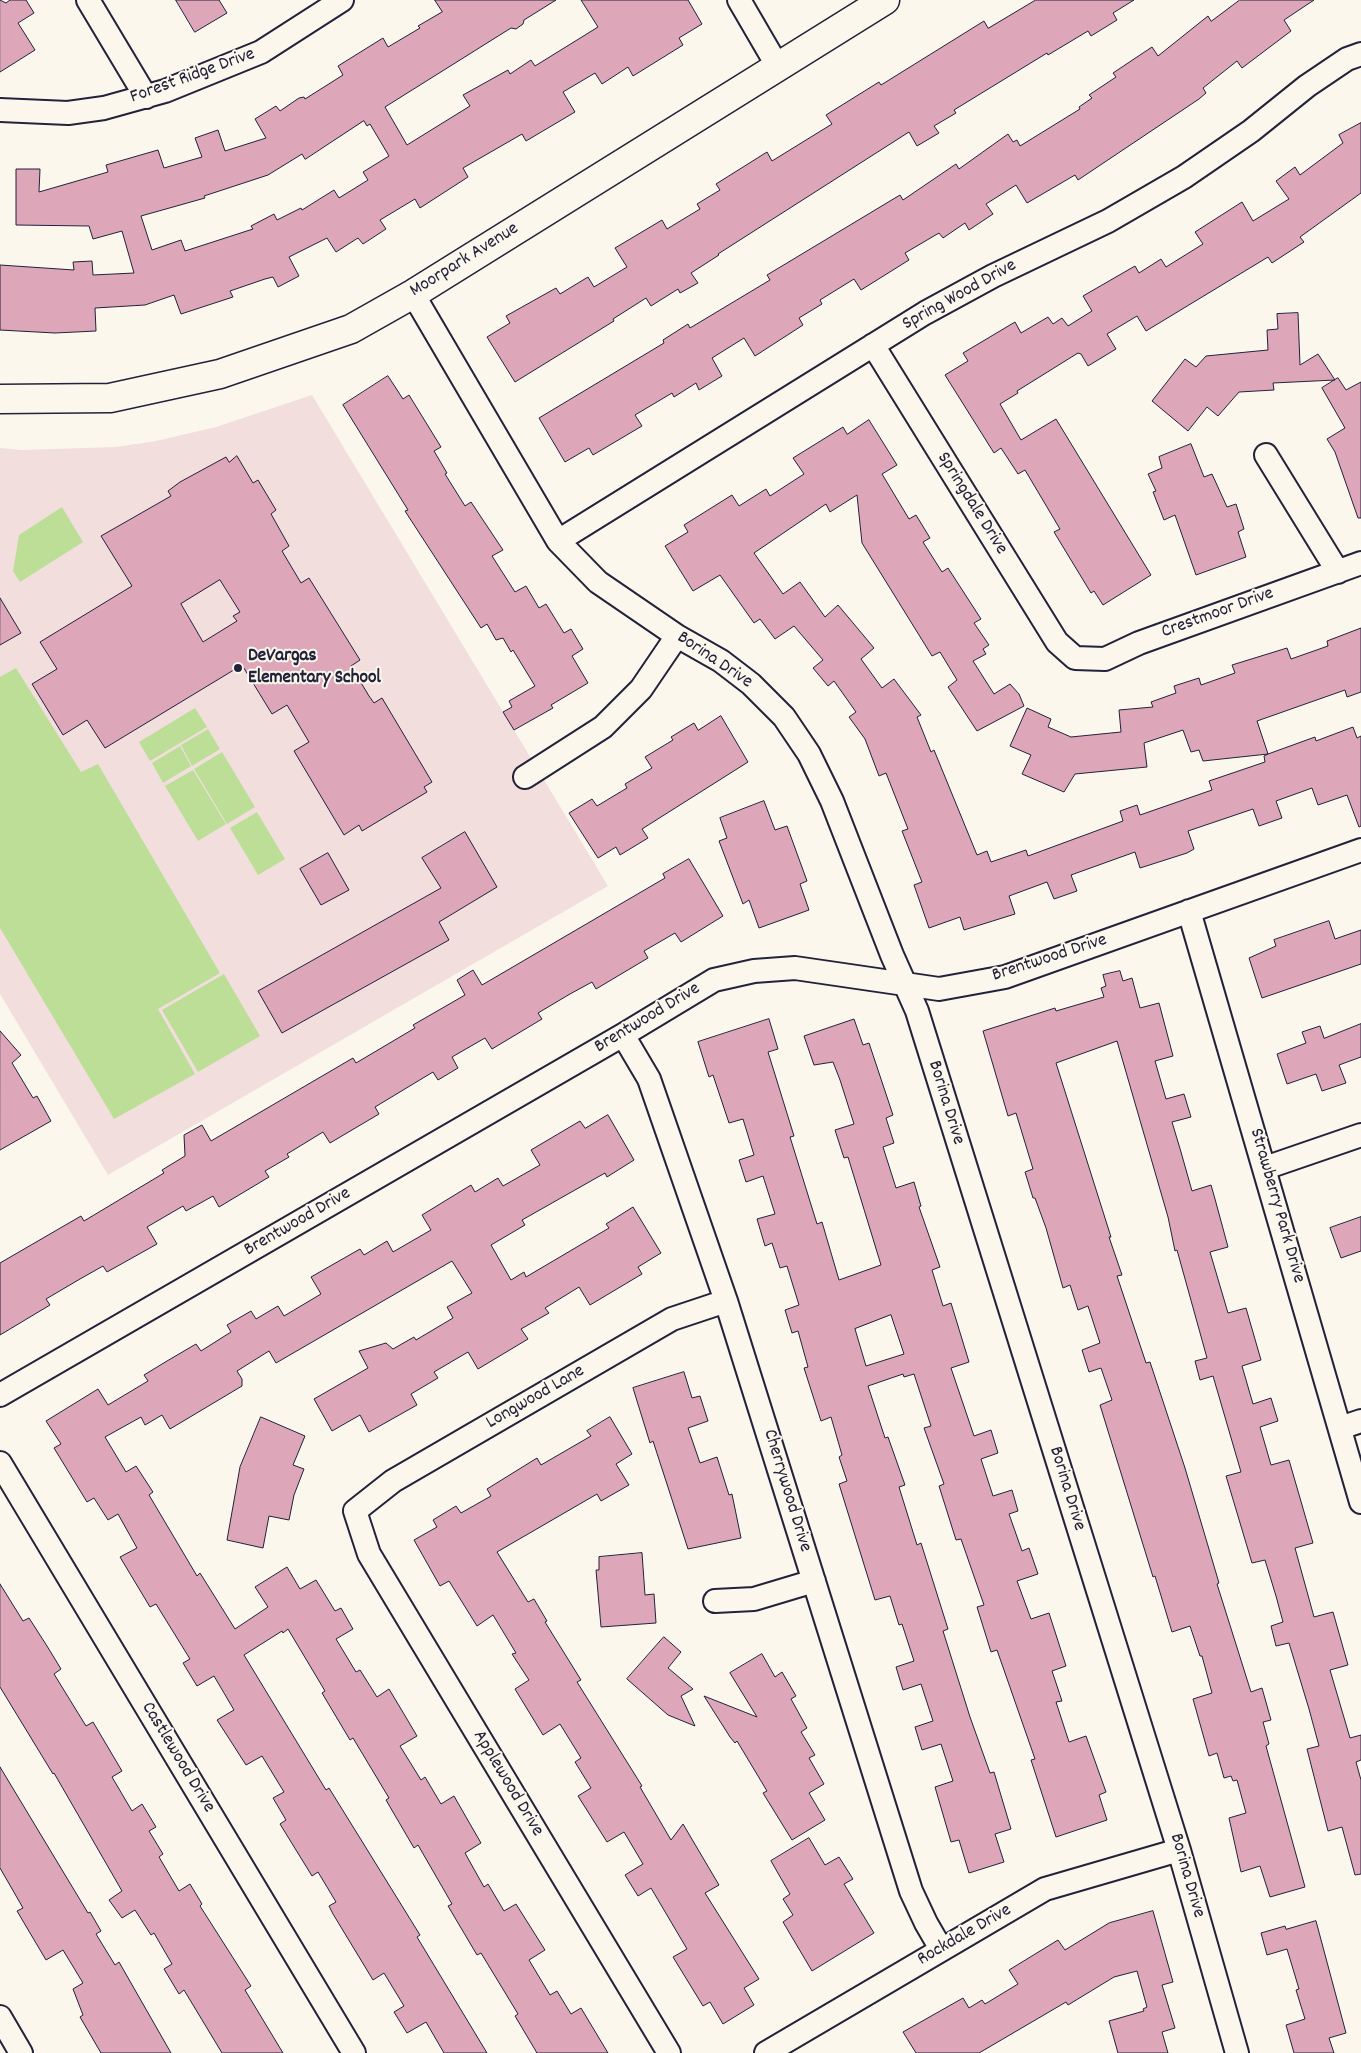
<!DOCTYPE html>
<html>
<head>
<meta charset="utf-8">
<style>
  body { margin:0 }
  canvas { display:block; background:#fbf7ec }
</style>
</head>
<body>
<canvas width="1361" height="2053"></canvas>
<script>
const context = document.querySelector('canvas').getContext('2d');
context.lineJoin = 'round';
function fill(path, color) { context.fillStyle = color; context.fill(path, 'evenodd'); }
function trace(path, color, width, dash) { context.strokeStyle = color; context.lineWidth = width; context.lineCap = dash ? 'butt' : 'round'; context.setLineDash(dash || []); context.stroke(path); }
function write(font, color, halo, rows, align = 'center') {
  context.font = font + ' Dekko,sans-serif'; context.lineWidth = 4; context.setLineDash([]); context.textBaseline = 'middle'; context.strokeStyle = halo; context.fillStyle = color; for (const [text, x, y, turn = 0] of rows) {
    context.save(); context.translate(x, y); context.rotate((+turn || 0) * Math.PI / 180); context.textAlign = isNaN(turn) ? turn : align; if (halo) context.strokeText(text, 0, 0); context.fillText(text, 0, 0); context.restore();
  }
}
const built = new Path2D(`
  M312 395 608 886 108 1175 0 994V448L21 450 116 447 156 441 216 427Z`);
const green = new Path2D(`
  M62 507 83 542 20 582 13 571 19 535Z
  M16 668 81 772 98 764 220 973 158 1009 195 1074 114 1119 0 928V677Z
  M195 708 207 727 150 761 139 742 167 725 172 733 167 725Z
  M208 729 220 749 192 766 181 745Z
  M180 746 191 766 163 783 152 763Z
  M222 752 255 807 227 824 194 769Z
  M193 770 226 824 198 841 165 786Z
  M257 812 285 859 258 875 230 828Z
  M224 974 260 1036 198 1072 162 1010Z`);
const building = new Path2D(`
  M0 0 6 3 10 0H26L34 13 18 23 35 50 0 72Z
  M176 0H219L227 13 195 32Z
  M435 0H556L524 20 523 24 516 29 511 28 385 107 407 145 470 106 463 95 508 70 510 74 531 60 535 66 598 27 581 0H688L702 24 679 38 683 45 633 76 628 67 602 84 595 73 563 92 575 112 526 141 522 134 463 168 468 177 420 208 415 199 380 220 386 229 363 244 358 238 336 252 327 238 289 257 299 276 278 287 273 277 265 279 230 291 233 297 181 314 174 295 145 305 95 308 96 331 55 333 0 330V265L74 270 73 262 92 261 93 275 134 273 122 231 93 239 89 226 16 225V169H40L39 192 108 172 106 165 158 150 164 168 202 157 195 138 218 130 225 151 266 138 255 119 276 106 280 111 299 98 304 97 305 99 343 75 338 66 383 38 388 47 420 28 418 26 442 12ZM364 121 367 126 370 124 389 156 363 172 368 180 339 198 334 190 302 210 301 208 277 220 274 214 251 226 253 229 185 251 181 240 152 250 141 216 205 198 204 196 268 175 302 154 305 159Z
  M1036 0H1134L1113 13 1117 20 1091 36 1088 31 1048 55 1047 53 954 110 956 113 934 126 939 133 917 146 909 132 718 254 719 255 691 273 698 283 680 293 678 289 651 306 646 298 613 319 614 321 515 382 487 337 510 323 506 316 556 288 560 294 588 277 594 287 627 267 615 248 662 220 667 229 700 209 697 204 720 190 716 184 767 152 772 161 832 124 826 115 879 82 881 85 984 21 988 28Z
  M1240 0H1314L1284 20 1291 31 1242 68 1237 61 1203 88 1206 93 1199 99 1078 180 1075 175 1027 203 1016 185 986 204 993 214 969 230 965 223 943 238 939 233 905 253 909 260 861 290 854 279 820 300 822 304 799 318 803 325 755 356 744 338 712 358 722 376 699 390 696 383 674 397 672 393 635 415 642 426 593 455 589 448 565 462 539 418 664 343 663 340 688 324 690 328 770 280 767 275 900 195 903 200 956 164 959 169 1008 134 1013 142 1017 140 1020 146 1080 109 1079 107 1092 98 1089 95 1116 77 1113 73 1152 47 1158 56 1208 16 1211 21Z
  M1361 123V193L1300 237 1304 242 1272 263 1268 257 1146 331 1137 316 1107 334 1116 349 1088 366 1081 354 1078 353 1017 391 1018 393 1000 404 1021 440 1056 419 1151 575 1103 605 1094 591 1091 593 1054 532 1060 529 1025 470 1018 474 1001 448 994 453 945 375 968 361 963 353 1015 322 1021 333 1048 317 1053 324 1062 318 1068 326 1092 311 1083 296 1135 266 1139 273 1161 259 1166 267 1203 244 1195 232 1242 202 1253 221 1289 199 1276 181 1295 167 1300 175 1343 143 1339 135Z
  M1298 313 1300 365 1318 354 1335 380 1273 383 1274 390 1239 392 1218 416 1207 407 1188 431 1152 401 1185 359 1196 367 1206 356 1268 350 1267 330 1278 329 1277 314Z
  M388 376 403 399 409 395 441 447 434 451 447 473 445 474 465 506 471 502 503 550 492 556 515 592 526 586 539 608 546 604 564 633 571 629 583 649 572 656 588 683 551 705 553 708 514 730 503 712 512 707 509 701 535 686 513 650 511 652 503 638 496 640 487 624 481 628 405 511 408 510 343 405Z
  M1338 378 1346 390 1361 382V518H1358L1335 452 1327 439 1345 428 1322 388Z
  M869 420 897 465 882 474 909 519 916 515 930 538 923 542 942 572 948 568 981 619 974 623 989 645 983 649 986 654 973 661 994 694 1010 684 1019 694 1024 706 977 731 948 687 957 680 940 652 932 656 862 543 857 495 830 512 826 504 754 553 783 594 800 582 825 617 838 605 874 648 861 659 882 688 894 679 921 715 917 717 931 752 934 750 977 855 987 851 991 862 1026 850 1028 856 1123 821 1120 811 1137 805 1140 815 1212 790 1209 781 1265 762 1264 756 1268 754 1203 761 1199 750 1191 752 1183 730 1144 743 1147 767 1075 774 1064 792 1022 774 1031 755 1010 746 1027 708 1051 719 1048 727 1071 737 1121 732 1119 710 1153 707 1151 702 1176 693 1174 686 1199 678 1201 685 1235 673 1232 665 1287 648 1291 659 1328 646 1327 641 1361 628V692L1347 697 1345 690 1257 721 1268 754 1315 737 1316 741 1353 727 1357 738 1361 736V826L1359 827 1347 795 1318 805 1312 788 1276 801 1282 818 1259 826 1253 809 1188 831 1194 849 1187 853 1140 868 1135 852 1071 875 1077 891 1054 899 1047 882 1009 896 1015 914 964 930 960 917 929 928 914 885 922 882 902 831 908 829 886 773 879 776 865 739 849 717 856 712 834 681 828 686 813 668 823 660 794 626 775 639 760 619 754 623 720 575 693 591 665 546 688 532 684 525 732 495 739 506 766 489 770 496 804 474 793 458 843 427 847 434Z
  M1191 444 1204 477 1212 474 1227 507 1236 504 1244 529 1238 532 1246 557 1196 575 1175 515 1164 520 1153 492 1156 491 1148 474 1162 468 1159 457Z
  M237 456 253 483 258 480 276 510 271 514 289 546 282 551 301 583 309 578 360 660 351 666 369 696 374 703 382 698 432 782 424 787 427 792 362 831 359 825 344 835 294 751 309 742 287 705 272 714 242 665 105 748 87 720 63 735 32 684 57 669 40 642 132 586 101 536 171 496 168 491 180 482 226 457 229 462ZM220 580 240 612 233 616 237 621 203 642 181 604Z
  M0 598 21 633 0 645Z
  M721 716 748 762 642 829 648 838 620 855 616 847 598 858 569 813 592 799 597 806 627 788 625 784 652 768 645 757 673 740 671 737 694 723 698 730Z
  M764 801 775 830 787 826 807 881 800 884 809 910 759 928 749 900 743 904 719 841 727 838 720 818Z
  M465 832 497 887 439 922 449 940 282 1033 258 991 441 888 422 858Z
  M328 853 349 890 321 905 300 869Z
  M689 859 723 916 681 942 675 933 644 951 648 958 596 989 592 982 570 994 538 1013 542 1019 492 1049 485 1038 452 1057 458 1068 438 1080 433 1072 375 1107 379 1114 330 1143 323 1132 287 1154 289 1157 265 1171 269 1177 219 1207 213 1196 186 1211 183 1206 147 1227 157 1244 107 1272 103 1266 80 1279 46 1299 50 1305 0 1335V1263L81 1216 84 1221 164 1173 162 1170 185 1156 184 1135 202 1125 211 1141 353 1058 356 1063 415 1028 413 1025 465 995 457 980 473 970 482 985 665 878 663 874Z
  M1329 921 1335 939 1361 930V964L1262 998 1249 958 1276 946 1274 940Z
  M1120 971 1123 981 1132 978 1140 1008 1159 1003 1173 1056 1155 1061 1166 1099 1184 1094 1191 1117 1172 1122 1181 1152 1192 1191 1211 1185 1215 1199 1228 1247 1210 1252 1228 1313 1246 1308 1261 1360 1242 1366 1253 1404 1271 1398 1278 1421 1260 1427 1271 1465 1289 1460 1313 1543 1295 1548 1314 1617 1333 1612 1348 1665 1330 1670 1350 1738 1361 1735V1760L1356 1762 1361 1780V1874L1355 1875 1342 1827 1328 1831 1307 1749 1319 1746 1309 1709 1289 1643 1276 1646 1271 1626 1283 1622 1276 1596 1265 1560 1252 1563 1226 1476 1241 1472 1213 1376 1200 1380 1195 1361 1207 1358 1177 1250 1175 1251 1168 1217 1117 1041 1056 1063 1111 1237H1109L1122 1275 1117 1276 1146 1363 1150 1362 1185 1468 1219 1583 1217 1584 1251 1692 1262 1688 1271 1720 1263 1722 1269 1744 1266 1746 1305 1887 1270 1897 1260 1866 1241 1872 1229 1818 1246 1813 1237 1780 1233 1781 1231 1776 1224 1778 1217 1753 1209 1756 1193 1699 1212 1693 1202 1656H1200L1190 1626 1172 1632 1155 1576 1153 1577 1100 1405 1112 1400 1101 1368 1089 1372 1082 1350 1100 1343 1088 1306 1078 1310 1070 1285 1063 1288 1046 1228 1035 1198H1033L1025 1172 1033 1169 1016 1113 1008 1116 983 1031 1055 1008 1056 1011 1104 997 1101 988 1106 986 1103 975Z
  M769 1019 778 1049 768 1052 794 1136 790 1137 817 1224 822 1222 839 1280 881 1265 848 1157 844 1158 835 1130 854 1124 840 1080 833 1062 814 1065 804 1036 854 1019 863 1045 869 1043 893 1115 886 1118 894 1143 883 1147 896 1188 914 1182 921 1206 919 1207 940 1267 932 1270 943 1306 951 1303 969 1362 951 1368 974 1436 991 1430 998 1453 981 1459 993 1496 1012 1490 1018 1511 1009 1514 1022 1551 1029 1548 1038 1574 1017 1581 1031 1619 1049 1613 1066 1666 1052 1671 1062 1701 1056 1702 1069 1742 1086 1736 1106 1792 1099 1795 1107 1820 1056 1837 1031 1760 1035 1759 997 1650 991 1652 977 1607 984 1605 961 1539 956 1540 939 1486 944 1484 924 1428 931 1426 914 1374 904 1377 903 1374 868 1386 885 1438 888 1437 905 1485 899 1487 917 1545 921 1543 948 1629 943 1631 970 1717 990 1773 994 1772 1011 1829 995 1834 1004 1862 969 1873 959 1840 951 1842 935 1787 953 1781 941 1744 922 1750 915 1727 933 1721 921 1684 903 1690 896 1667 914 1661 902 1624 899 1625 890 1596 875 1600 839 1484 847 1481 839 1457 842 1455 831 1417 821 1421 804 1368 808 1367 798 1331 792 1333 785 1310 799 1305 787 1266 780 1268 772 1243 765 1246 757 1219 775 1214 763 1176 746 1182 739 1160 754 1155 743 1119 729 1123 713 1075 709 1077 698 1042ZM891 1315 904 1354 866 1366 855 1329Z
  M1361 1024V1057L1339 1065 1346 1083 1322 1091 1316 1074 1287 1084 1277 1054 1306 1043 1302 1032 1320 1026 1324 1038Z
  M0 1031 21 1055 12 1063 33 1098 37 1096 51 1121 0 1150Z
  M608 1115 634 1160 607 1177 605 1173 522 1220 525 1225 491 1245 511 1280 524 1272 526 1277 609 1228 606 1224 633 1207 661 1253 638 1267 642 1274 590 1305 579 1287 545 1308 549 1313 521 1329 528 1339 478 1369 468 1352 434 1372 438 1378 411 1394 417 1405 369 1432 360 1415 332 1431 314 1399 368 1368 359 1351 386 1343 393 1349 414 1337 416 1340 453 1318 447 1307 472 1293 452 1261 276 1363 269 1351 237 1371 242 1379V1386L170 1429 162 1415 145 1425 141 1417 105 1437 126 1472 136 1466 153 1492 149 1495 197 1576 200 1573 235 1629 268 1607 255 1587 287 1567 300 1589 316 1580 335 1611 341 1608 353 1629 336 1639 356 1672 360 1670 377 1697 389 1689 401 1709 417 1736 400 1746 421 1780 425 1777 441 1804 454 1796 466 1817 481 1843 465 1853 484 1887 488 1884 504 1911 516 1904 545 1950 529 1960 550 1995 557 1991 571 2014 581 2008 608 2053H537L515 2016 518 2014 481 1953 477 1955 448 1906 452 1904 418 1845 414 1848 386 1800 389 1798 353 1738 350 1740 322 1693 325 1691 288 1629 283 1633 282 1631 244 1655 326 1790 329 1788 420 1935 417 1937 487 2053H444L426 2022 407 2033 394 2012 404 2006 384 1973 373 1980 333 1914 329 1906 336 1902 318 1872 312 1876 280 1824 286 1820 273 1798 284 1792 262 1756 246 1765 230 1740 217 1720 234 1710 214 1676 197 1686 183 1663 190 1659 156 1604 150 1607 120 1557 137 1548 118 1514 108 1520 94 1498 87 1502 54 1448 61 1444 46 1421 98 1389 108 1405 148 1381 144 1375 167 1361 196 1344 201 1351 231 1332 227 1325 251 1311 256 1319 278 1306 284 1316 321 1294 311 1277 360 1249 364 1255 387 1241 393 1252 431 1230 422 1215 471 1185 475 1192 498 1178 503 1186 540 1165 531 1150 580 1121 585 1128Z
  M1361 1217V1251L1341 1258 1330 1228Z
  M684 1372 692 1398 700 1396 708 1421 688 1428 700 1463 717 1457 729 1495 732 1494 741 1538 688 1549 653 1441 650 1443 633 1388Z
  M261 1417 305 1436 293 1465 304 1469 294 1495 289 1520 269 1516 263 1548 227 1540 240 1467Z
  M610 1417 632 1454 616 1464 629 1485 601 1501 597 1494 497 1552 528 1602 534 1599 547 1621 545 1622 581 1680 577 1682 642 1786 640 1787 671 1840 683 1824 719 1885 705 1893 759 1979 744 1988 754 2005 723 2024 710 2002 703 2006 673 1957 687 1949 651 1888 638 1896 625 1875 643 1864 624 1832 607 1842 578 1796 591 1788 575 1762 581 1758 560 1724 543 1735 515 1689 529 1680 512 1654 516 1653 493 1615 477 1626 449 1581 440 1586 414 1540 437 1527 433 1520 456 1506 461 1513 491 1496 487 1489 537 1458 541 1465 591 1436 587 1431Z
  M642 1553 645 1595 654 1594 656 1623 601 1627 596 1570H599V1557Z
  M0 1584 23 1621 29 1618 47 1646 61 1669 54 1674 86 1726 93 1722 122 1771 112 1777 132 1811 142 1804 156 1827 149 1831 163 1854 159 1857 179 1891 190 1884 202 1904 200 1906 251 1986 245 1990 283 2053H222L184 1990 179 1994 164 1969 172 1964 154 1933 151 1935 135 1910 122 1918 109 1900 122 1891 54 1773 53 1774 0 1687Z
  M664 1637 681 1652 668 1668 693 1689 681 1696 695 1726 668 1715 627 1679Z
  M762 1654 775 1677 782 1672 796 1696 791 1699 807 1728 801 1732 815 1755 809 1758 824 1784 809 1793 825 1820 792 1840 763 1793 767 1791 737 1741 735 1743 730 1737 704 1696 757 1717 730 1673Z
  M0 1767 88 1913 90 1912 101 1931 96 1934 115 1965 119 1962 171 2053H101L80 2017 83 2015 73 1989 83 1983 63 1950 46 1960 17 1911 23 1908 0 1868Z
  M809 1838 825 1865 839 1857 853 1879 844 1884 874 1933 812 1971 783 1922 793 1915 783 1899 790 1894 771 1861Z
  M1153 1911 1173 1982 1162 1985 1175 2028 1162 2032 1168 2053H1118L1109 2021 1144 2011 1143 2009 1147 2007 1137 1971 1114 1977 1068 2005 1066 2002 979 2053H916L903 2032 963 1998 969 2008 982 2000 985 2004 1018 1984 1009 1970 1058 1940 1065 1950 1109 1923Z
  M1316 1921 1346 2033 1329 2038 1334 2053H1294L1286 2025 1305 2019 1296 1990 1299 1989 1287 1949 1267 1955 1261 1933 1285 1926 1286 1929Z`);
const minor = new Path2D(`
  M88 0 146 97
  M739 0 778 67
  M0 110 68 113 104 108 165 91 261 52 342 0
  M413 294 558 541 598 582 677 636 721 661 751 684 784 717 809 754 832 801 892 955 917 1011 1179 1850 1237 2053
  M873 345 1057 642 1075 658 1105 659 1139 643 1361 563
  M1266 455 1338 572
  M558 541 925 313 993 276 1108 221 1184 177 1251 131 1307 86 1347 59 1361 54
  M525 777 603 727 641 689 677 636
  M1189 911 1361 1502
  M623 1035 649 1079 726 1301 911 1891 926 1923 941 1949
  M1265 1168 1361 1135
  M0 1395 623 1035 714 980 754 971 795 968 939 989 1005 977 1361 850
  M1340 1428 1361 1421
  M0 1463 354 2053
  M715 1601 754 1599 814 1581
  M0 2017 21 2053
  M669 2053 369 1554 355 1511 393 1481 672 1319 726 1301
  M766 2053 1045 1889 1179 1850`);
const major = new Path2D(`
  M0 399 110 398 220 374 351 329 413 294 885 0`);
const markers = [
  [238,668,5,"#22223b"]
];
const streetNames = [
  ["Forest Ridge Drive",193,77,-20],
  ["Moorpark Avenue",465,261,-32],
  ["Spring Wood Drive",960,296,-29],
  ["Springdale Drive",971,504,58],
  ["Crestmoor Drive",1218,614,-20],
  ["Borina Drive",714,661,34],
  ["Brentwood Drive",1050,959,-18],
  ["Brentwood Drive",648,1019,-31],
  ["Borina Drive",945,1103,73],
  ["Strawberry Park Drive",1276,1206,74],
  ["Brentwood Drive",298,1223,-30],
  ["Longwood Lane",536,1398,-30],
  ["Borina Drive",1066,1489,73],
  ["Cherrywood Drive",786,1491,73],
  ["Castlewood Drive",177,1758,59],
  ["Applewood Drive",507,1784,59],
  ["Borina Drive",1186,1876,74],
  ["Rockdale Drive",965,1936,-30]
];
const poiNames = [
  ["DeVargas",248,657],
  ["Elementary School",248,679]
];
fill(built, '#f2dfdd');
fill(green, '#bcde97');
fill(building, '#dda6b9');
trace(building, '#22223b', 1);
trace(minor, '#22223b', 26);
trace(major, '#22223b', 31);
trace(minor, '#fbf7ec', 22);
trace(major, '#fbf7ec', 28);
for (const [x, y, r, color] of markers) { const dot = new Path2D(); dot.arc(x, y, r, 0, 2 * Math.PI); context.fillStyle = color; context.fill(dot); trace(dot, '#fbf7ec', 2); }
write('19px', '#22223b', '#fbf7ec', streetNames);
write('bold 19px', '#22223b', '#fbf7ec', poiNames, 'left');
</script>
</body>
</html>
